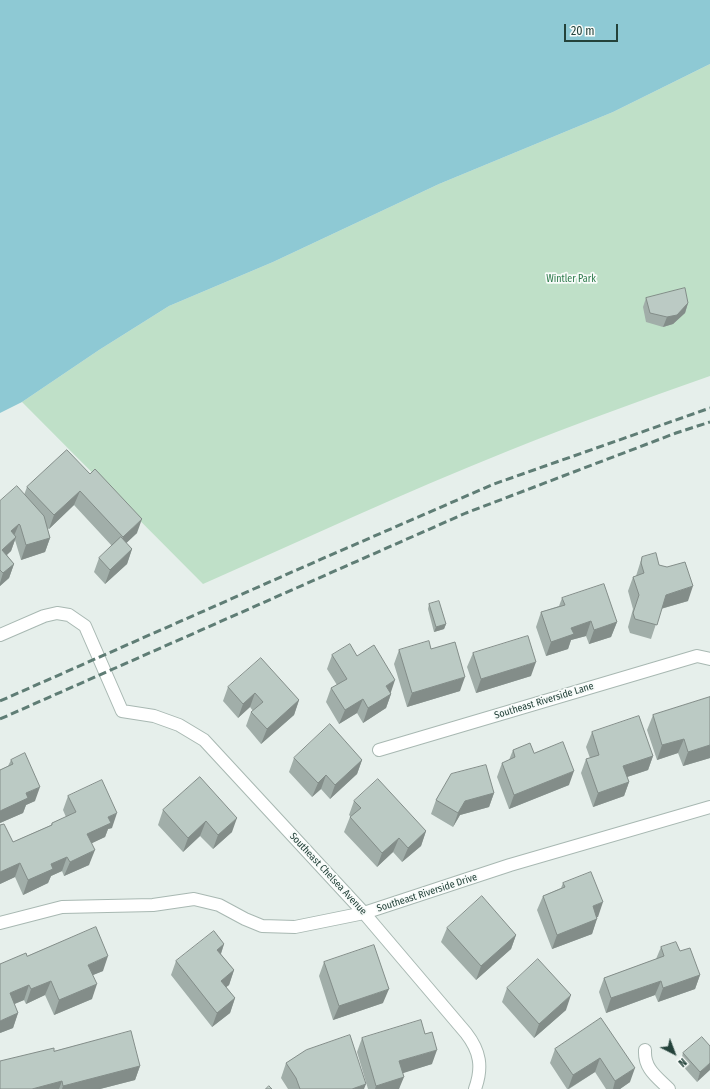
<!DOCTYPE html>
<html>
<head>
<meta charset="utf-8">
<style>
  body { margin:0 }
  #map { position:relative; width:710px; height:1089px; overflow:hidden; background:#e6efeb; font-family:"Fira Sans Condensed",sans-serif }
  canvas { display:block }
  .north { position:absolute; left:654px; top:1033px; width:40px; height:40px; -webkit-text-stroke:3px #f7fbf9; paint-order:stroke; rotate:138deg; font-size:11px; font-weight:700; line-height:16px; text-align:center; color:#24423a }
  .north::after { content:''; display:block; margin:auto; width:14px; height:18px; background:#24423a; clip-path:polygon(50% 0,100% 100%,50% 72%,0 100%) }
  .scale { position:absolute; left:564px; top:24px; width:54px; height:18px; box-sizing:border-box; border:2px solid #24423a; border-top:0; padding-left:5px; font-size:12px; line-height:14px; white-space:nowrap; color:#24423a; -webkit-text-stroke:3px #f7fbf9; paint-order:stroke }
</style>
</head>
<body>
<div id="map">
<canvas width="710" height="1089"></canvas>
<div class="north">N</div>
<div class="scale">20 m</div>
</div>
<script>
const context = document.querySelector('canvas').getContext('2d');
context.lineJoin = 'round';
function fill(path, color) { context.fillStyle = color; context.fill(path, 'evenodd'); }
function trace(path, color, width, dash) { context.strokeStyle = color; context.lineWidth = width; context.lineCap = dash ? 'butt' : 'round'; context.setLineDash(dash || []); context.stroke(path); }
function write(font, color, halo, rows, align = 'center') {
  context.font = font + ' "Fira Sans Condensed",sans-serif'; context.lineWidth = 3.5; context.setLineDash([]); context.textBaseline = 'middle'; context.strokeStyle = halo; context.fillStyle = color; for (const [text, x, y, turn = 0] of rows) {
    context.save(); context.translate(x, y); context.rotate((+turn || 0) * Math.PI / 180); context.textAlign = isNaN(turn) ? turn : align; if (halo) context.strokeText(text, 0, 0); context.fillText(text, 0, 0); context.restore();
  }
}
const green = new Path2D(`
  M710 64V376C642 400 575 424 508 451 405 492 305 539 203 584L22 402 99 350 169 306 273 262 439 184 613 112Z`);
const water = new Path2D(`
  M0 0H710V64L613 112 439 184 273 262 169 306 99 350 22 402 0 413Z`);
const minor = new Path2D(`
  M0 635 44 616 57 613 69 615 85 626 122 711 154 716 179 725 204 740 364 913 466 1033C480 1051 483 1067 475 1089
  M379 750 697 656 710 659
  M0 923 62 907 153 905 194 899 219 905 245 919 262 926 295 927 364 913 510 865 710 807
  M645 1050C644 1069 657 1077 669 1089`);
const rail = new Path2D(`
  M0 701 317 561 494 484 710 408
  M0 719 466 513 676 433 710 422`);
const wall = new Path2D(`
  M646 298 688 303 685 313 673 324 663 327 646 322 643 307Z
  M67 450 137 533 126 543 132 549 127 564 105 584 94 572 99 558 112 546 74 505 49 529 47 528 50 538 45 552 21 560 15 540 11 551 7 555 14 564 9 578 0 586V501L24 495 27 487Z
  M642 557 659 565 688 601 661 609 651 639 630 633 628 627 633 609 628 591 633 577 636 576Z
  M562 598 617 622 611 637 589 644 586 636 571 640 568 649 546 656 536 627 541 612 559 606Z
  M429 604 446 624 444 629 434 632 428 609Z
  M431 649 460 691 407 707 394 664 399 650Z
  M473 653 531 676 476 693 467 667Z
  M332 655 357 656 391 694 386 708 363 723 357 713 339 724 326 702 331 688 337 685 327 669Z
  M228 687 299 700 294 715 261 744 246 726 251 712 253 711 250 707 238 718 223 701Z
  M710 697V758L683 766 678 753 657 760 647 730 653 715Z
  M592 732 653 756 648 770 627 777 629 782 624 796 593 807 581 773 586 759 590 758 586 747Z
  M513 750 534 753 569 785 509 809 497 777 502 763 509 760Z
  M294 758 362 760 357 774 330 799 321 789 312 797 289 772Z
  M11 760 35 801 26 805 23 813 0 823V770L8 766Z
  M200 777 232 832 213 849 200 836 183 852 158 825 163 810Z
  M494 793 489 807 460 815 453 827 431 814 436 800Z
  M68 796 112 828 108 829 105 837 91 843 89 865 64 876 62 871 51 876 48 883 23 895 15 877 0 884V825L13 842 51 825 52 823 66 817 63 810Z
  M354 801 426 831 421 846 402 862 393 852 377 867 344 832 350 817H351L349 815Z
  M563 883 598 917H597L592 934 552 949 537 910 543 896 561 888Z
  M447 928 516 935 511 949 476 980 441 942Z
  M224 944 221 954 234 970 229 985 226 987 235 998 230 1013 212 1027 171 975 176 961Z
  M661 947 680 951 700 975 695 989 658 1002 655 995 606 1013 599 992 604 978 656 959Z
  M27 956 103 971 93 975 92 999 54 1015 45 995 26 1004 24 1000 14 1004 18 1013 13 1028 0 1033Z
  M324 962 383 1003 333 1020 319 976Z
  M507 988 566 1010 534 1038 502 1002Z
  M601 1018 630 1082 620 1089H606L595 1072 569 1089H567L550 1063 555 1049Z
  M362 1038 432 1064 402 1073 399 1089H368L357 1052Z
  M710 1046 697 1082 680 1063 683 1053Z
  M54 1051 140 1066 135 1080 100 1089H0Z
  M286 1063 364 1089H288L281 1078Z`);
const shadedWall = new Path2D(`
  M688 303 685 313 673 324 663 327 667 317Z
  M80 491 74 505 49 529 54 515Z
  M142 519 137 533 118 551 123 537Z
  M19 524 13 538 11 531Z
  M16 537 11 551 0 561 2 550Z
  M50 538 45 552 21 560 26 545Z
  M132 549 127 564 105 584 110 570Z
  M14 564 9 578 0 586V583L3 573Z
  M693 586 688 601 660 609 666 595Z
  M591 621 586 636 571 640 568 649 546 656 551 642 571 628Z
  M617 622 611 637 589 644 594 630Z
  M446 624 444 629 434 632 436 627Z
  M536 662 531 676 476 693 481 679Z
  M465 677 460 691 407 707 412 693Z
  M395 680 390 695 386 686Z
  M255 693 250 707 238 718 243 704Z
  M391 694 386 708 363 723 368 708Z
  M363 699 357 713 339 724 345 710Z
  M299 700 294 715 261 744 267 729Z
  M684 739 678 753 657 760 662 745Z
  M710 745V758L683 766 688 752Z
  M653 756 648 770 618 780 623 766Z
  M362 760 357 774 330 799 335 785Z
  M574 771 569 785 509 809 514 795Z
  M326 775 321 789 312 797 318 783Z
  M629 782 624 796 593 807 598 793Z
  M40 787 35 801 26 805 23 813 0 823V811L26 793Z
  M494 793 489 807 460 815 453 827 458 813 465 801Z
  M117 813 112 828 108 829 105 837 82 848 87 834 108 817Z
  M237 818 232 832 213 849 218 835Z
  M206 821 200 836 183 852 188 838Z
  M426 831 421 846 402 862 408 848Z
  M399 838 393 852 377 867 382 853Z
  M95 850 89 865 64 876 70 862Z
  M67 857 62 871 51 876 48 883 23 895 28 880 51 864Z
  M20 863 15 877 0 884V872Z
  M603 902 598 917 587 920 593 906Z
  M597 919 592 934 552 949 557 935Z
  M516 935 511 949 476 980 481 966Z
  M224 944 219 959 217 950Z
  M108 956 103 971 83 979 88 965Z
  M234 970 229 985 216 995 221 981Z
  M700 975 695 989 658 1002 663 988Z
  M51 981 45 995 26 1004 31 989Z
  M661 981 655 995 606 1013 611 998Z
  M97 984 92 999 54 1015 59 1000Z
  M29 985 24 1000 5 1008 10 993Z
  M389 989 383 1003 333 1020 339 1006Z
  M571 995 566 1010 534 1038 539 1024Z
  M235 998 230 1013 212 1027 217 1013Z
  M18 1013 13 1028 0 1033V1021Z
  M437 1050 432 1064 394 1076 399 1061Z
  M600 1058 595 1072 568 1089 573 1075Z
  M710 1063V1070L697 1082 700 1072Z
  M140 1066 135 1080 100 1089H62L63 1086Z
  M635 1068 630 1082 620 1089H613L615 1081Z
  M404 1077 399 1089H375L376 1086Z
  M62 1081 59 1089H32Z
  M366 1084 364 1089H352Z`);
const building = new Path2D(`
  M685 288 688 303 677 315 667 317 650 313 646 298Z
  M67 450 90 474 95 469 142 519 123 537 80 491 54 515 27 487Z
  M17 486 44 516 50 538 26 545 20 525 19 524 11 531 16 537 2 550 14 564 3 573 0 570V501Z
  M121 537 132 549 110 570 99 558Z
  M656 553 659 565 667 567 685 562 693 586 666 595 657 625 635 619 633 613 639 595 633 577 644 573 641 563 642 557Z
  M604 584 617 622 594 630 591 621 571 628 574 634 551 642 541 612 565 605 562 598Z
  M439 601 446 624 436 627 429 604Z
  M528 636 536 662 481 679 473 653Z
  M429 641 431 649 455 642 465 677 412 693 399 650Z
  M350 644 357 656 374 645 395 680 386 686 391 694 368 708 363 699 345 710 331 688 347 679 332 655Z
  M261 658 299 700 267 729 251 712 263 702 255 693 243 704 228 687Z
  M710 697V745L688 752 684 739 662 745 653 715Z
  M639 716 653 756 623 766 629 782 598 793 586 759 599 755 592 732Z
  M330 724 362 760 335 785 326 775 318 783 294 758Z
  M563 742 574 771 514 795 502 763 515 757 513 750 530 743 534 753Z
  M25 753 40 787 26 793 28 798 0 811V770L13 764 11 760Z
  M486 765 494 793 465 801 458 813 436 800 451 774Z
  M200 777 237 818 218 835 206 821 188 838 163 810Z
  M378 779 426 831 408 848 399 838 382 853 350 817 361 808 354 801Z
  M102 780 117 813 108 817 111 823 87 834 95 850 70 862 67 857 51 864 53 869 28 880 20 863 0 872V825L4 824 13 842 52 825V823L76 812 68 796Z
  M591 872 603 902 593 906 597 919 557 935 543 896 565 887 563 883Z
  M482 896 516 935 481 966 447 928Z
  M96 927 108 956 88 965 97 984 59 1000 51 981 31 989 29 985 10 993 18 1013 0 1021V964L26 953 27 956Z
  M214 931 224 944 217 950 234 970 221 981 235 998 217 1013 176 961Z
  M676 942 680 951 690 948 700 975 663 988 661 981 611 998 604 978 664 956 661 947Z
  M374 945 389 989 339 1006 324 962Z
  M538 959 571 995 539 1024 507 988Z
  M601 1018 635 1068 615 1081 600 1058 573 1075 555 1049Z
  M421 1020 425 1034 432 1032 437 1050 399 1061 404 1077 376 1086 362 1038Z
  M131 1031 140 1066 63 1086 62 1081 32 1089H0V1061L54 1048V1051Z
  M350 1035 366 1084 352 1089H300L296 1078 286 1063 306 1050Z
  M702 1037 710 1046V1063L700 1072 683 1053Z
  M269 1086 272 1089H266Z`);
const parkNames = [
  ["Wintler Park",571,279]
];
const streetNames = [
  ["Southeast Riverside Lane",544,701,-17],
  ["Southeast Chelsea Avenue",328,874,47],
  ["Southeast Riverside Drive",427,893,-18]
];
fill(green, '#bfe0c8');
fill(water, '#8ec9d4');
trace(minor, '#a8b8b2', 14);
trace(minor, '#fff', 12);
trace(rail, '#5f7d75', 3, [8, 4]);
fill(wall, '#a1aea9');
fill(shadedWall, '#838d89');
fill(building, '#bbcac4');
trace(building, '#838d89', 1);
write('10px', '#2d7a4b', '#f7fbf9', parkNames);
write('10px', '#24423a', '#f7fbf9', streetNames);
</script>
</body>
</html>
